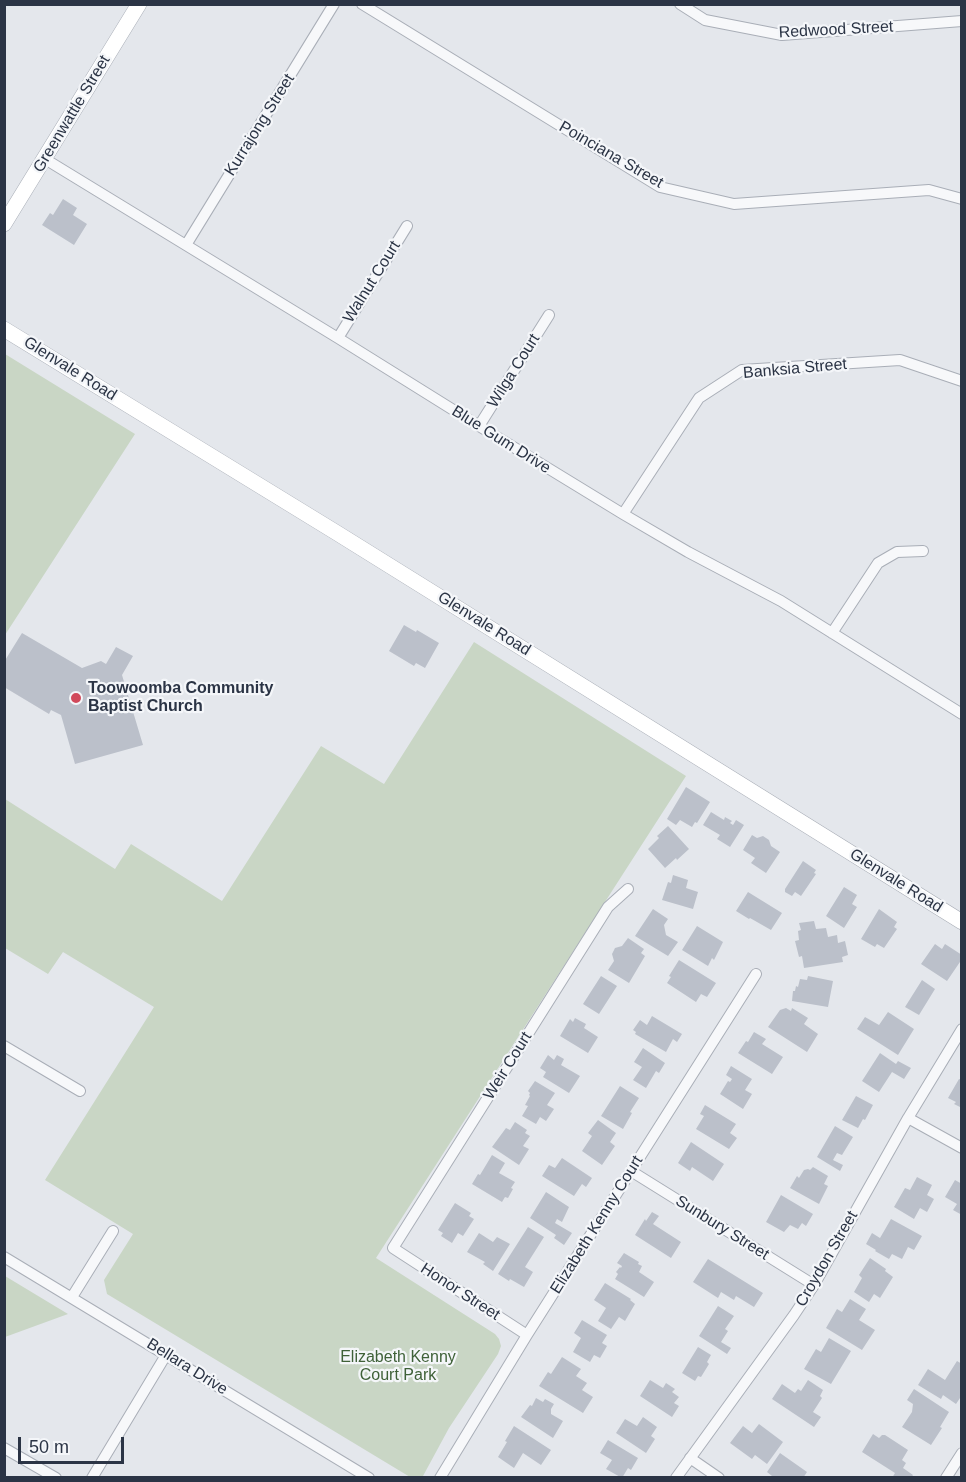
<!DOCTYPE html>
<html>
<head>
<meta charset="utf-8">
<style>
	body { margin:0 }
	#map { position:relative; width:966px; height:1482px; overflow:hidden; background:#e4e7ec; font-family:Helvetica,sans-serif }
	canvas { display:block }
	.frame { position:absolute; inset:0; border:6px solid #2b3445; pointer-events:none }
	.scale { position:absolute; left:18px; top:1437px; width:106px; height:27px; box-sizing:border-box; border:3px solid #2b3445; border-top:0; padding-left:8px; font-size:18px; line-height:21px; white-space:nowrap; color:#2b3445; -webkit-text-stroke:4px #f4f6f9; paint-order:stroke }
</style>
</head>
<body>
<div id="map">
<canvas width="966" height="1482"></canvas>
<div class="frame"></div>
<div class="scale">50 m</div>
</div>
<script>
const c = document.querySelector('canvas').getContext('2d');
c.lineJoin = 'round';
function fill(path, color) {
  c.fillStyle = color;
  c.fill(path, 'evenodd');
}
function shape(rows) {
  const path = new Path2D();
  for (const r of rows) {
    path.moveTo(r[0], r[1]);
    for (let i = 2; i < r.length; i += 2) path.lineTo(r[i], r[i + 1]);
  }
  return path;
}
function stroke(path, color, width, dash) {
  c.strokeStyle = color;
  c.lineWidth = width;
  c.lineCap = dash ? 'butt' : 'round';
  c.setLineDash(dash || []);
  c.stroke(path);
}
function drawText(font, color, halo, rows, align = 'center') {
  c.font = font + ' Helvetica,sans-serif';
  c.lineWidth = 4.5;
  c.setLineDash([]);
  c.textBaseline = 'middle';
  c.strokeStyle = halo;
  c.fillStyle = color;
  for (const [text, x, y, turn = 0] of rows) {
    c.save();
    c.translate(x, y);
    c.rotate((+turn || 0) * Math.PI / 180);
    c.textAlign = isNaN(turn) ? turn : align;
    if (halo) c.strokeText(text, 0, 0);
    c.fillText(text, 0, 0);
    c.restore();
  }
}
const green = shape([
	[5,354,135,434,5,635],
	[474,642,686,776,376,1258,495,1334,499,1339,501,1346,498,1354,449,1428,423,1476,410,1477,107,1294,104,1280,133,1234,45,1180,154,1007,63,952,48,974,5,948,5,799,115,869,131,844,222,901,321,746,384,784],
	[5,1276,68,1314,5,1337]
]);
const building = shape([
	[63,199,77,208,73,215,87,224,74,245,42,225,50,213,53,215],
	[404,625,416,632,417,630,439,643,425,668,416,663,414,666,389,651],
	[22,633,82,668,101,661,106,664,116,647,133,656,122,675,143,745,75,764,61,715,51,710,49,714,4,687,4,662],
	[686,787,710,802,697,823,695,822,692,827,680,820,676,825,667,819],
	[711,812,724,820,725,817,732,821,730,823,733,825,736,820,744,825,730,847,717,839,720,835,703,825],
	[668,826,689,849,677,860,676,858,665,868,648,849,659,838,657,836],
	[752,835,757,838,763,836,769,840,771,846,780,852,766,873,751,863,755,858,743,850],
	[803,861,816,870,814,873,816,874,801,896,795,892,792,896,785,892,785,889],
	[673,875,688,880,686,888,698,892,693,909,662,900,668,882,671,883],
	[844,887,857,895,852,904,857,907,844,928,826,916],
	[748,892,782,913,771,930,750,918,749,919,736,911],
	[653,909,668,919,664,925,666,935,678,942,668,956,635,936],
	[879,909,897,922,894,927,897,929,884,948,877,944,875,947,861,939],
	[814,921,816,929,826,928,828,937,837,935,838,943,845,941,848,955,842,957,843,962,804,968,802,956,799,957,795,941,799,940,798,931,801,930,799,923],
	[697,926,723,942,714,960,712,958,708,966,682,950],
	[628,938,644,949,641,953,645,956,629,983,608,970,614,961,612,954,615,948,622,946],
	[935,944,942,949,945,944,962,955,962,959,947,981,921,964],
	[679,960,716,983,707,997,701,994,696,1002,667,983,671,977,669,976],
	[601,976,617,986,599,1014,583,1004],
	[808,976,833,981,828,1007,792,1001,793,991,795,991,796,986,798,987,800,979,807,980],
	[922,980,935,989,919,1015,905,1007],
	[786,1008,791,1011,792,1008,808,1018,804,1024,818,1034,807,1052,768,1027,780,1010],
	[888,1012,914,1029,898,1055,857,1029,865,1017,879,1025],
	[652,1016,682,1034,677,1042,673,1039,666,1052,635,1034,636,1032,633,1030,640,1020,647,1025],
	[575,1018,586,1024,584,1028,598,1037,588,1053,560,1036,570,1019,573,1022],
	[754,1032,766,1039,762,1044,783,1057,772,1074,738,1053,746,1041,748,1042],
	[643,1048,665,1063,659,1073,656,1071,646,1088,633,1080,642,1067,634,1062],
	[880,1053,896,1064,898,1061,911,1068,904,1079,892,1072,879,1092,862,1081],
	[548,1055,554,1060,557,1055,564,1059,561,1065,580,1076,569,1093,543,1077,546,1072,540,1068],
	[731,1066,752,1079,745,1090,752,1094,743,1109,720,1094,728,1081,730,1082,732,1079,726,1075],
	[959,1079,962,1080,962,1108,954,1104,956,1102,948,1098],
	[535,1081,555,1093,547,1105,554,1109,546,1121,540,1117,536,1124,522,1116,528,1106,525,1105,530,1096,529,1095,530,1093,528,1091],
	[620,1086,639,1098,630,1112,632,1113,623,1129,601,1116],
	[856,1096,873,1105,865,1120,863,1119,858,1128,842,1120],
	[705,1105,736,1124,730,1133,737,1138,729,1149,696,1129,704,1116,700,1114],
	[598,1120,616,1133,610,1142,615,1146,602,1165,582,1151,592,1136,588,1133],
	[515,1122,527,1130,525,1133,530,1136,523,1146,529,1149,519,1165,492,1147,506,1128,510,1130],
	[835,1126,853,1137,842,1155,837,1153,833,1160,843,1165,840,1171,817,1157],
	[691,1142,724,1164,713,1181,692,1167,690,1171,678,1163],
	[492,1155,505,1163,499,1173,515,1182,511,1188,513,1189,508,1198,505,1197,502,1202,472,1184,478,1174,480,1175],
	[562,1158,592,1178,586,1187,582,1184,574,1196,542,1176,549,1165,555,1168],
	[813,1167,828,1176,824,1184,828,1186,819,1204,790,1188,797,1176,799,1178,804,1170,808,1169,810,1170],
	[917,1177,932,1185,927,1195,934,1199,927,1212,920,1208,914,1219,894,1207,905,1188,910,1190],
	[955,1180,962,1184,962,1215,953,1210,957,1204,945,1197],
	[546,1192,569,1207,562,1222,557,1219,555,1223,572,1233,564,1245,554,1238,556,1235,530,1218],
	[781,1195,813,1214,806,1226,802,1223,798,1229,790,1225,784,1232,766,1222],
	[455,1203,471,1213,469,1216,474,1219,463,1236,458,1233,452,1243,441,1236,443,1233,438,1230],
	[652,1212,659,1216,653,1224,681,1242,671,1258,635,1235,645,1219,646,1221],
	[891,1219,922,1236,914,1250,908,1247,902,1259,892,1254,889,1259,875,1251,876,1250,866,1244,872,1233,880,1238],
	[528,1227,544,1237,525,1267,533,1272,524,1287,510,1279,509,1281,498,1274],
	[479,1233,493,1242,497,1237,510,1244,493,1271,483,1264,485,1262,467,1252],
	[624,1253,639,1262,638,1264,642,1266,639,1272,654,1282,644,1297,615,1279,618,1274,616,1272,620,1267,621,1268,622,1266,617,1263],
	[870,1258,886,1269,885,1271,893,1277,880,1298,874,1294,869,1302,854,1292,862,1278,859,1275],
	[708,1259,763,1293,754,1307,736,1296,734,1300,721,1292,718,1298,693,1282],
	[605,1283,631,1299,630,1300,635,1304,625,1321,619,1317,611,1329,598,1321,606,1308,594,1300],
	[850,1299,866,1309,859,1320,875,1330,862,1350,826,1328,837,1309,842,1312],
	[718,1306,734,1316,725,1329,728,1331,721,1342,731,1348,727,1354,699,1336],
	[582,1320,607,1335,602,1343,607,1346,600,1358,594,1355,590,1362,573,1352,581,1338,574,1333],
	[829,1338,851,1351,831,1384,804,1369,816,1349,821,1352],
	[698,1347,711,1355,707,1362,709,1364,701,1377,698,1376,695,1381,682,1373],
	[562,1357,581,1369,576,1376,587,1383,582,1390,593,1397,583,1413,539,1386,548,1372,551,1374],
	[957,1361,962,1364,962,1395,956,1404,943,1395,941,1399,918,1385,928,1369,945,1380],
	[650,1380,663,1388,666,1383,675,1389,672,1392,679,1397,674,1403,679,1406,672,1417,640,1396],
	[808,1380,823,1390,820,1396,822,1398,813,1412,821,1417,814,1427,772,1399,782,1384,795,1393,798,1389,801,1391],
	[914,1389,949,1412,940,1427,942,1428,931,1445,902,1427,912,1412,913,1404,907,1400],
	[536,1398,543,1402,545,1399,554,1404,551,1409,551,1414,563,1421,553,1438,521,1417,530,1405,532,1406],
	[643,1417,657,1427,651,1436,655,1439,646,1453,616,1433,625,1419,637,1426],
	[759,1424,783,1442,767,1464,755,1455,752,1459,730,1443,743,1426,752,1433],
	[514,1426,551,1450,541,1465,523,1453,514,1468,498,1457,507,1442,505,1441],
	[873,1434,879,1438,882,1435,885,1435,908,1450,902,1460,906,1463,903,1468,913,1475,911,1478,892,1478,895,1473,862,1452],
	[608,1440,638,1458,631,1470,628,1468,622,1478,606,1469,612,1460,600,1453],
	[780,1453,807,1472,803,1478,771,1478,772,1476,767,1472]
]);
const street = shape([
	[362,4,660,187,734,204,929,190,962,199],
	[680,4,705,20,782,35,962,21],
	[45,159,338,338,479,426,623,514,688,552,781,601,962,714],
	[186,245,334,4],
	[338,338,407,226],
	[479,426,549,315],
	[623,514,699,398,742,370,900,360,962,381],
	[832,633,878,563,897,552,923,551],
	[4,1046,80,1091],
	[908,1118,962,1148],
	[631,1171,814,1285],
	[4,1257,369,1478],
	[72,1297,113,1231],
	[527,1335,393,1248,608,907,628,889],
	[4,1448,56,1478],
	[690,1458,719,1478],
	[92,1478,166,1355],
	[440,1478,527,1335,756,974],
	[676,1478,794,1315,814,1285,908,1118,962,1029],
	[946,1478,962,1453]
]);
const secondary = shape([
	[4,224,139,4],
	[4,329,337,533,962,922]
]);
const markers = [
	[76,698,6,"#d1495b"]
];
const streetNames = [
	["Redwood Street",836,30,-3],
	["Greenwattle Street",72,114,-59],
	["Kurrajong Street",260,125,-58],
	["Poinciana Street",611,155,30],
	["Walnut Court",372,282,-58],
	["Glenvale Road",70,369,32],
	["Banksia Street",795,369,-5],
	["Wilga Court",514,371,-58],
	["Blue Gum Drive",501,440,32],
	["Glenvale Road",484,624,32],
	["Glenvale Road",896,881,32],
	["Weir Court",508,1066,-58],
	["Elizabeth Kenny Court",597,1225,-58],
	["Sunbury Street",722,1228,32],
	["Croydon Street",827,1259,-60],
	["Honor Street",460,1292,33],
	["Bellara Drive",187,1367,32]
];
const poiNames = [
	["Toowoomba Community",88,689],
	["Baptist Church",88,707]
];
const parkNames = [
	["Elizabeth Kenny",398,1358],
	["Court Park",398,1376]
];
fill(green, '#c9d6c5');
fill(building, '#bbc0ca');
stroke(street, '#a9aeb7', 12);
stroke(secondary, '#a9aeb7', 16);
stroke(street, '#f7f8fa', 10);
stroke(secondary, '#fff', 15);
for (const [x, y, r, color] of markers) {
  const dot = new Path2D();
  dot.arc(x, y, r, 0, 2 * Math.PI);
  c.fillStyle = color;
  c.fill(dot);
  stroke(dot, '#f4f6f9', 2);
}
drawText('16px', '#2b3445', '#f4f6f9', streetNames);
drawText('bold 16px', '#2b3445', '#f4f6f9', poiNames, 'left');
drawText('16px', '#3f6138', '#f4f6f9', parkNames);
</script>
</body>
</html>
